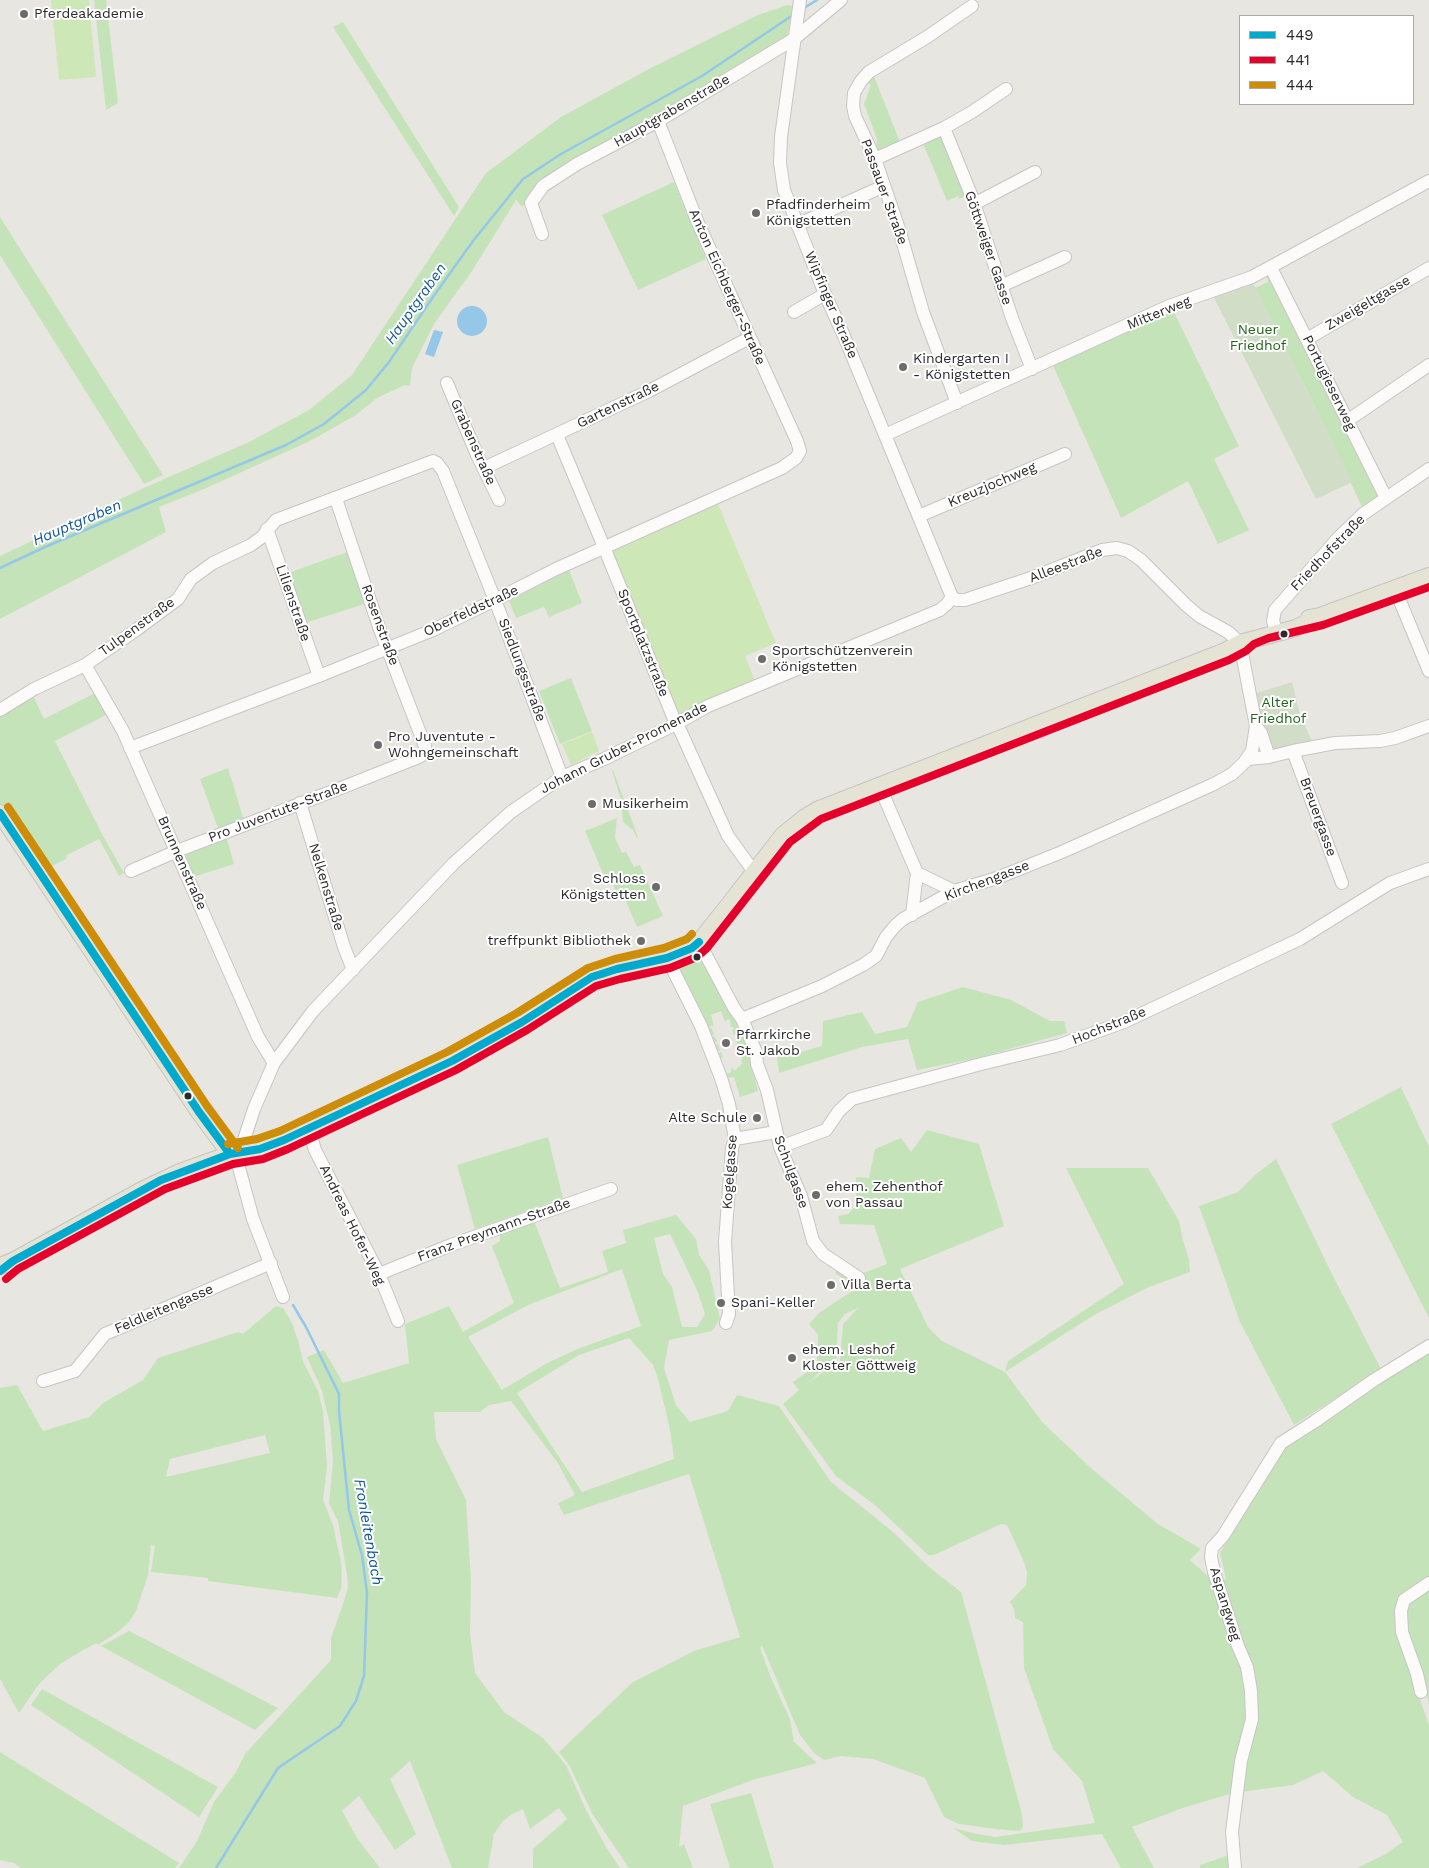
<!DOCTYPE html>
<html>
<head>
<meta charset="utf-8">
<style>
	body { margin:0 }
	#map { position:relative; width:1429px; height:1868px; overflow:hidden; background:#e8e6e0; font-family:"Work Sans",sans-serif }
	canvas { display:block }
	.legend { position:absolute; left:1239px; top:15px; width:175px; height:90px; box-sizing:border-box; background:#fff; border:1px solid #aaa; margin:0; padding:6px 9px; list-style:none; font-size:15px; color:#2a2a2a }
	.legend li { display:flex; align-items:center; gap:10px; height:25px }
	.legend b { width:25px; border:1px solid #aaa }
</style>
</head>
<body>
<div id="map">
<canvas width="1429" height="1868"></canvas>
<ul class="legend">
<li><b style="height:6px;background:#00a9ce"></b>449</li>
<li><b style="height:6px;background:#e4002b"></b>441</li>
<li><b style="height:6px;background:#ce8d08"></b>444</li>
</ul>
</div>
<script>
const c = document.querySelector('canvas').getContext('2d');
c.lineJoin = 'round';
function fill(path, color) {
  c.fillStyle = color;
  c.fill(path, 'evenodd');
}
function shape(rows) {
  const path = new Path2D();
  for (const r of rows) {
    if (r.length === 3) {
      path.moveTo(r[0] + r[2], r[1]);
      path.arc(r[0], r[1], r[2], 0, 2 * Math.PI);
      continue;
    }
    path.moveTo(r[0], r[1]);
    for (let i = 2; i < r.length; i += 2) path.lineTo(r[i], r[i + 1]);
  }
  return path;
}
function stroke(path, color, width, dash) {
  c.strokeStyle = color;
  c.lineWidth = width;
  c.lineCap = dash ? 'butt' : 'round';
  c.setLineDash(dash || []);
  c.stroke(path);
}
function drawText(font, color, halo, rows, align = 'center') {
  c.font = font + ' "Work Sans",sans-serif';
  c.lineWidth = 4;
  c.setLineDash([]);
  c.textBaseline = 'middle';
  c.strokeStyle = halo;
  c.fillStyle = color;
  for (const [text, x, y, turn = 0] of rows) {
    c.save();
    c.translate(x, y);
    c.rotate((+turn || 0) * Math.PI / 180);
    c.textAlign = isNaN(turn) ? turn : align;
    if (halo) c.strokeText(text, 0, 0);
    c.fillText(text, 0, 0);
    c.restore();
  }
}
const green = shape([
	[94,0,106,0,118,103,106,110],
	[787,5,792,6,792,10,787,36,738,69,543,180,528,195,528,200,522,207,516,200,472,271,434,324,412,368,410,386,405,385,377,398,356,415,310,441,204,489,159,507,166,532,0,619,0,556,146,487,249,442,309,410,352,375,486,173,561,117,649,69,758,15],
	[343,22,459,207,454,216,333,27],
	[874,76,901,145,876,151,877,139,864,104,871,85,866,82],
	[942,133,966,196,959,199,958,196,947,201,923,143],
	[674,182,706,259,638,290,602,215],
	[0,217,163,475,144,484,0,255],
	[1271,272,1381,499,1363,509,1312,401,1255,288,1268,282,1266,275],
	[1172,308,1239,446,1214,459,1249,530,1218,544,1188,481,1121,518,1051,361],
	[353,550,371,602,305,623,288,573],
	[569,570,582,603,549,617,544,607,516,618,509,601],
	[571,678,592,731,560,744,539,691],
	[95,693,106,715,55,741,102,834,124,873,119,876,99,839,67,855,66,859,52,866,39,864,0,805,0,715,33,695,44,719],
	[228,768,244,821,219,831,200,779],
	[613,770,638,837,637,838,633,830,623,822,621,799,612,771],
	[617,818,615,838,622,853,626,852,634,867,640,865,663,916,637,927,623,894,617,895,613,884,608,885,585,831],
	[226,836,234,864,193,877,185,852],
	[699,942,756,1052,751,1066,758,1091,740,1097,734,1077,728,1078,667,958],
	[721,1011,725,1022,728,1019,730,1020,731,1027,733,1027,734,1029,732,1030,734,1035,736,1035,737,1037,735,1038,737,1044,739,1043,740,1045,738,1046,740,1051,742,1050,742,1052,739,1054,743,1059,741,1060,741,1062,743,1063,739,1066,741,1068,738,1067,736,1070,734,1070,732,1067,731,1072,727,1074,720,1058,723,1057,721,1052,719,1053,718,1051,720,1050,718,1044,716,1045,715,1043,717,1041,715,1036,713,1037,712,1035,714,1034,712,1029,710,1028,710,1026,714,1026,711,1015],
	[963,987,1011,1000,1050,1021,1064,1021,1067,1033,977,1058,917,1070,908,1039,862,1047,779,1073,776,1050,790,1046,795,1054,822,1046,823,1021,862,1012,875,1034,907,1027,918,1002],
	[1401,1087,1429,1147,1429,1318,1331,1124],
	[927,1130,979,1144,1004,1226,900,1269,928,1327,942,1341,1005,1372,1008,1361,1124,1284,1066,1168,1148,1168,1179,1221,1182,1236,1189,1260,1190,1272,1149,1287,1094,1315,1005,1372,1043,1423,1092,1469,1158,1524,1201,1549,1190,1560,1219,1586,1226,1578,1220,1553,1285,1444,1429,1351,1429,1580,1402,1598,1420,1699,1429,1726,1429,1868,1357,1868,1384,1855,1403,1842,1387,1815,1353,1797,1323,1771,1293,1785,1233,1793,1183,1808,1132,1827,1154,1868,1121,1868,1102,1834,1004,1845,972,1841,953,1828,977,1834,995,1837,1095,1823,1082,1781,1053,1749,1024,1668,1023,1622,1015,1618,1014,1609,1010,1602,1026,1585,1027,1572,1024,1562,1007,1525,1001,1524,934,1555,928,1555,876,1506,836,1476,783,1404,799,1390,793,1382,817,1365,818,1335,809,1324,819,1313,857,1288,835,1273,837,1270,858,1275,887,1264,874,1225,840,1224,838,1216,848,1214,856,1206,856,1177,869,1178,875,1149,901,1138,911,1152],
	[858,1308,843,1324,840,1361,806,1384,836,1359,838,1323,845,1314],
	[548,1137,563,1198,475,1229,457,1165],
	[1276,1159,1333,1276,1381,1369,1294,1425,1240,1322,1199,1206,1238,1192,1255,1175],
	[676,1215,696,1239,699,1255,709,1270,720,1319,712,1331,669,1340,664,1368,676,1405,690,1422,728,1411,737,1395,779,1406,831,1482,892,1531,930,1568,961,1592,1022,1814,1023,1828,1019,1831,996,1829,959,1824,944,1817,925,1778,873,1759,841,1756,824,1760,815,1754,800,1735,762,1645,760,1648,771,1678,790,1719,794,1742,817,1763,753,1780,683,1806,679,1847,684,1844,693,1868,629,1868,593,1815,569,1765,559,1752,633,1682,694,1651,740,1637,689,1474,564,1515,558,1503,575,1495,558,1463,511,1401,489,1405,480,1412,434,1412,436,1439,466,1500,471,1582,470,1634,475,1673,504,1712,543,1738,566,1765,586,1810,606,1847,620,1868,533,1868,533,1849,567,1819,559,1808,530,1829,523,1809,512,1814,502,1822,494,1834,488,1868,452,1868,410,1761,390,1779,416,1834,395,1850,359,1796,342,1811,357,1838,380,1868,179,1868,197,1841,214,1802,236,1772,245,1754,331,1660,331,1638,344,1601,348,1587,347,1575,338,1521,329,1504,333,1461,330,1425,322,1391,307,1357,324,1350,343,1383,409,1363,405,1324,449,1306,463,1332,514,1303,492,1246,500,1241,500,1231,533,1218,560,1288,608,1272,602,1251,626,1243,623,1230],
	[670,1234,697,1290,705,1314,697,1327,682,1327,672,1287,663,1274,654,1238],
	[622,1269,641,1326,580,1348,547,1363,502,1390,468,1337,528,1305],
	[629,1338,653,1365,658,1379,670,1429,674,1459,582,1492,517,1393,579,1355],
	[276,1306,283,1308,291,1321,298,1340,303,1361,318,1391,323,1411,327,1467,323,1500,333,1525,341,1562,342,1586,337,1598,208,1581,208,1578,151,1572,155,1546,151,1545,148,1575,136,1611,129,1622,119,1631,98,1645,97,1643,83,1650,60,1664,39,1684,19,1713,0,1679,0,1388,17,1385,43,1431,89,1417,103,1403,143,1380,158,1358,238,1332,243,1334],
	[265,1435,270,1453,166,1477,170,1459],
	[1429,1588,1429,1705,1425,1687,1407,1638,1407,1606],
	[129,1631,278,1708,255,1730,101,1646],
	[42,1689,218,1787,199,1817,31,1705],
	[0,1752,179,1863,175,1868,21,1868,14,1863,0,1860],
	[751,1793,774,1868,730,1868,710,1804],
	[1229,1855,1231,1868,1200,1868,1200,1865]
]);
const cemetery = shape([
	[1252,281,1352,482,1316,499,1213,296],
	[1292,682,1300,715,1312,741,1270,751,1251,695]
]);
const pitch = shape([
	[51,0,89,0,96,77,59,80],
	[718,504,776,643,745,656,755,681,676,716,611,552],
	[592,732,599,751,571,765,562,744]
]);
const water = shape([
	[472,321,15],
	[434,330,443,332,434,357,425,354]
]);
const stream = shape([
	[804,8,817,0],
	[0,568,45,547,286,445,324,424,366,390,389,362,433,297,473,241,523,179,561,154,702,76,793,15],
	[216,1868,278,1768,340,1726,356,1701,364,1676,367,1593,362,1555,349,1510,339,1411,339,1394,306,1327,293,1305]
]);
const minor = shape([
	[800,0,781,137,780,163,784,190,825,294,844,336,952,597],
	[944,128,972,197,1012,318,1032,369],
	[875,159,944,128,972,112,1006,89],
	[974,204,1035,172],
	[797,225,884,186],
	[542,234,531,203,543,186,577,164,658,121,794,39,841,0],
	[1271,268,1386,498],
	[1001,286,1065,257],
	[794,312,825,294],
	[1307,339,1429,268],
	[447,383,477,455,499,500],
	[957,403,923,312,899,229,875,159,855,116,853,106,854,93,861,81,869,72,927,37,972,6],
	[1347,421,1429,365],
	[557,435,604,547,676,724,680,730,728,836,754,872],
	[885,435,1169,306,1252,277,1429,181],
	[484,468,649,391,749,338],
	[919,516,1065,454],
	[267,529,319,676],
	[1395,589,1429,671],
	[952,597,957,600,965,600,1031,578,1102,550,1117,548,1128,551,1141,560,1186,605,1199,616,1228,632,1240,643,1256,726,1252,751,1245,761],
	[1277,633,1273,621,1275,610,1339,537,1363,514,1429,469],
	[85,665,123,731,258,1037,274,1063],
	[0,710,34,689,85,665,136,630,178,599,191,579,213,563,251,545,262,537,276,520,433,461,437,463,443,471,495,600,562,777],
	[1256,726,1261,733,1269,757],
	[130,748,319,676,433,630,495,600,556,569,782,468,796,458,800,451,797,441,698,223,658,121],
	[1293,751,1342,883],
	[879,785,917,873,954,891],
	[300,803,344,947,353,970],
	[131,871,177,851,346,786,419,757,425,753,425,746,379,627,336,499,334,498],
	[912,915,917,873],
	[699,942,734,1008,742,1019,756,1052,757,1064,767,1090,780,1147,801,1196,813,1241,823,1254,859,1278],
	[667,958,701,1026,721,1078,729,1104,735,1139,732,1148,725,1242,729,1314,726,1323],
	[742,1019,822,986,863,965,876,956,886,937,895,926,903,919,954,891,997,878,1062,852,1214,784,1232,774,1248,759,1269,757,1293,751,1335,743,1380,741,1395,738,1429,726],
	[309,1129,315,1150,379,1274,398,1321],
	[735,1139,776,1132],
	[780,1147,826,1130,839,1111,852,1099,981,1064,1060,1045,1124,1022,1300,939,1390,883,1429,869],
	[240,1152,254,1109,274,1063,313,1011,454,863,511,812,562,777,604,759,676,724,708,706,940,610,947,604,952,597],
	[235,1153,253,1219,283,1297],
	[379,1274,451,1245,611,1189],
	[43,1381,75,1371,105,1334,271,1263],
	[1421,1692,1417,1674,1402,1632,1401,1611,1404,1600,1429,1583],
	[1235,1868,1232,1832,1241,1761,1252,1719,1251,1691,1247,1667,1238,1646,1214,1572,1211,1557,1212,1548,1223,1536,1281,1443,1314,1422,1374,1380,1429,1346]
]);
const major = shape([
	[1309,618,1320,616,1429,576],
	[0,813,199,1112,230,1154],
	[0,1266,13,1261,142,1190,180,1172,230,1154,260,1149,284,1140,405,1084,452,1061,522,1022,592,977,617,969,667,958,692,948,699,942,727,907,783,835,804,818,817,810,1223,652,1240,643,1296,628,1320,616]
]);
const bus1 = shape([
	[0,813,199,1112,230,1154],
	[0,1271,13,1261,161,1180,230,1154,260,1149,284,1140,452,1061,522,1022,592,977,617,969,667,958,692,948,699,942]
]);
const bus2 = shape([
	[6,1279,18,1269,165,1189,233,1164,263,1159,288,1149,456,1070,527,1030,596,986,620,979,670,968,697,957,707,948,790,842,821,819,1229,660,1246,651,1254,644,1269,638,1323,625,1429,587]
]);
const bus3 = shape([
	[8,807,207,1106,238,1148],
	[228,1144,257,1139,280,1131,447,1052,517,1013,588,968,615,959,664,948,687,939,692,934]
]);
const markers = [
	[24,14,5,"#6c6c6a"],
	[756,213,5,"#6c6c6a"],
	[903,367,5,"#6c6c6a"],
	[1284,634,4.5,"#2a2a2a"],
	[762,659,5,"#6c6c6a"],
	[378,745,5,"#6c6c6a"],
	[592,804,5,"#6c6c6a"],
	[656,887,5,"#6c6c6a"],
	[641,941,5,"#6c6c6a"],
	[697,957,4.5,"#2a2a2a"],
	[726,1043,5,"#6c6c6a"],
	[188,1096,4.5,"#2a2a2a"],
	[757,1118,5,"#6c6c6a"],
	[816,1195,5,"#6c6c6a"],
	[831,1285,5,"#6c6c6a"],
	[721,1303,5,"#6c6c6a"],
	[792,1358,5,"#6c6c6a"]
];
const poiNames = [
	["Pferdeakademie",34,14],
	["Pfadfinderheim",766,205],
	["Königstetten",766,221],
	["Kindergarten I",913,359],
	["- Königstetten",913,375],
	["Sportschützenverein",772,651],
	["Königstetten",772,667],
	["Pro Juventute -",388,737],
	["Wohngemeinschaft",388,753],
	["Musikerheim",602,804],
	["Schloss",646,879,"right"],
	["Königstetten",646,895,"right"],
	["treffpunkt Bibliothek",631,941,"right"],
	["Pfarrkirche",736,1035],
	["St. Jakob",736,1051],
	["Alte Schule",747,1118,"right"],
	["ehem. Zehenthof",826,1187],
	["von Passau",826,1203],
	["Villa Berta",841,1285],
	["Spani-Keller",731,1303],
	["ehem. Leshof",802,1350],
	["Kloster Göttweig",802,1366]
];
const streetNames = [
	["Hauptgrabenstraße",672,111,-30],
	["Passauer Straße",884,192,70],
	["Göttweiger Gasse",988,248,71],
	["Anton Eichberger-Straße",727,287,66],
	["Zweigeltgasse",1368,303,-30],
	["Wipfinger Straße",831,305,67],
	["Mitterweg",1159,313,-22],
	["Portugieserweg",1329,383,64],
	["Gartenstraße",618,405,-26],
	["Grabenstraße",473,442,66],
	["Kreuzjochweg",992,485,-23],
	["Friedhofstraße",1328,553,-46],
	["Alleestraße",1066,565,-21],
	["Lilienstraße",293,603,71],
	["Oberfeldstraße",471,611,-25],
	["Rosenstraße",380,625,70],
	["Tulpenstraße",137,627,-36],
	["Sportplatzstraße",643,643,68],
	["Siedlungsstraße",522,670,69],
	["Johann Gruber-Promenade",624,748,-27],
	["Pro Juventute-Straße",278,812,-21],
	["Breuergasse",1318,817,70],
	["Brunnenstraße",182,863,66],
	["Kirchengasse",987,881,-21],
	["Nelkenstraße",326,887,73],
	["Hochstraße",1109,1026,-22],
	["Kogelgasse",730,1172,-86],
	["Schulgasse",791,1172,70],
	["Andreas Hofer-Weg",352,1225,64],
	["Franz Preymann-Straße",494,1230,-20],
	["Feldleitengasse",164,1309,-23],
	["Aspangweg",1225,1604,73]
];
const parkNames = [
	["Neuer",1258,330],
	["Friedhof",1258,346],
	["Alter",1278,703],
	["Friedhof",1278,719]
];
const waterNames = [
	["Hauptgraben",416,304,-55],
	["Hauptgraben",77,523,-23],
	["Fronleitenbach",368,1532,80]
];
fill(green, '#c5e3b9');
fill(cemetery, '#d1ddc7');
fill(pitch, '#cee7b7');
fill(water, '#95c7e8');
stroke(stream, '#95c7e8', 2.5);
stroke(minor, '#c6c5c5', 14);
stroke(major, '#c4c4c1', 18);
stroke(minor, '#fcfbfa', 12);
stroke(major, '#e5e4d4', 16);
stroke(bus1, '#00a9ce', 8);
stroke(bus2, '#e4002b', 8);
stroke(bus3, '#ce8d08', 8);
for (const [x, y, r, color] of markers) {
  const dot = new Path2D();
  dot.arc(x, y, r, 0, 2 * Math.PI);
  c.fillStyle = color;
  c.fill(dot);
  stroke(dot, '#fff', 2);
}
drawText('14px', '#2a2a2a', '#fff', poiNames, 'left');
drawText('14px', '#2a2a2a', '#fff', streetNames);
drawText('14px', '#20651b', '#fff', parkNames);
drawText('italic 15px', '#105697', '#fff', waterNames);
</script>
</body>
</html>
